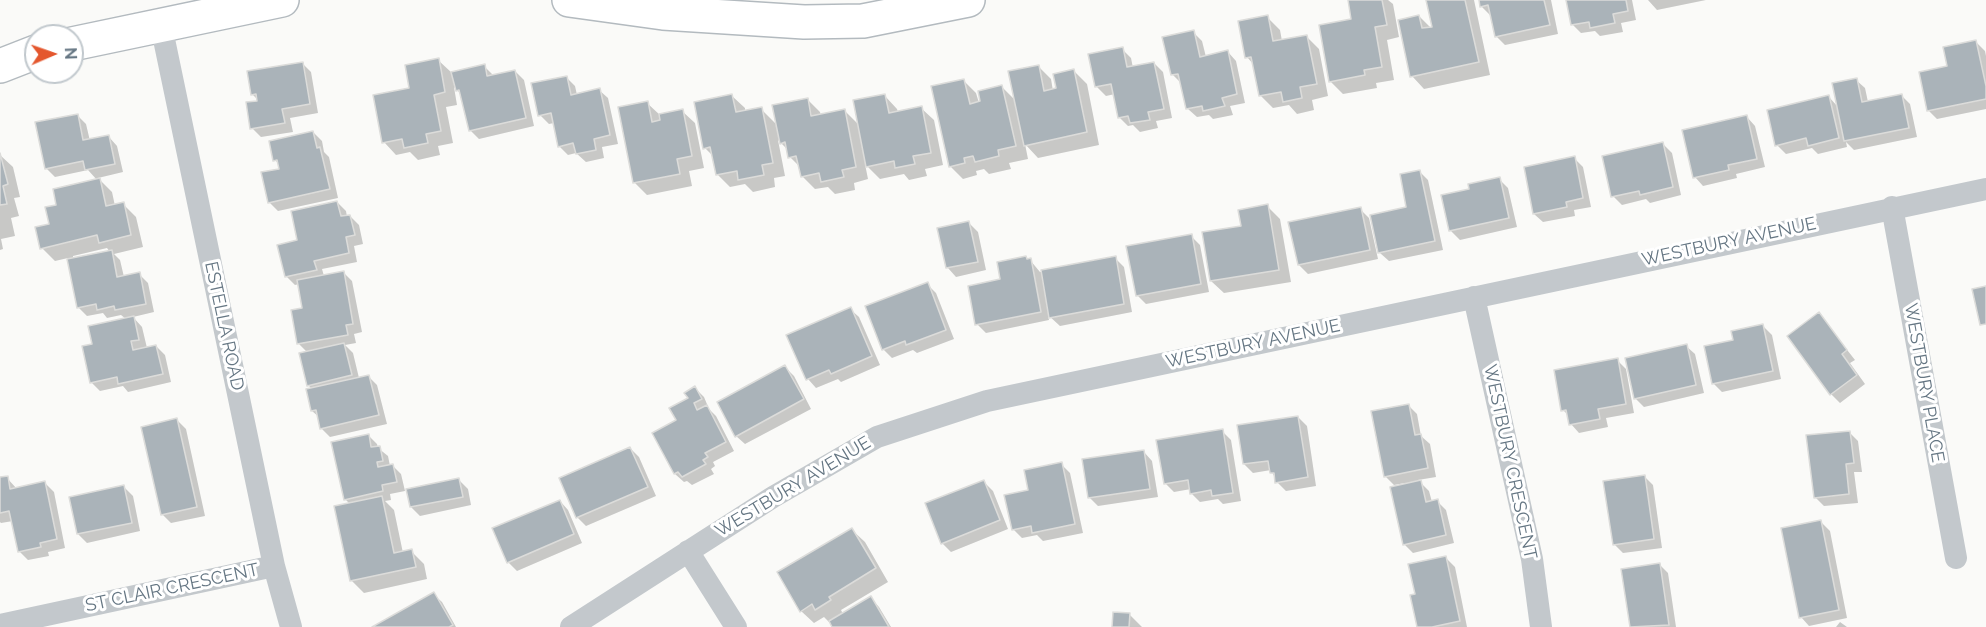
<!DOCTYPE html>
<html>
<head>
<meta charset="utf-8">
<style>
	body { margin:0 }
	#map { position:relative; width:1986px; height:627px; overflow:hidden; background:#fafaf8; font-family:Raleway,sans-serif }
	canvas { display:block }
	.north { position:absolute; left:24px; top:24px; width:60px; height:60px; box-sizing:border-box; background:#fff; border:2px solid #c1c8cd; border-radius:50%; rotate:88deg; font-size:16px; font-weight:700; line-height:24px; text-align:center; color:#657683 }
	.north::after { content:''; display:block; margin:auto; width:21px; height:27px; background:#e4572e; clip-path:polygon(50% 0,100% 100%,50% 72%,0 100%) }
</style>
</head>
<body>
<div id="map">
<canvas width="1986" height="627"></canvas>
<div class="north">N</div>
</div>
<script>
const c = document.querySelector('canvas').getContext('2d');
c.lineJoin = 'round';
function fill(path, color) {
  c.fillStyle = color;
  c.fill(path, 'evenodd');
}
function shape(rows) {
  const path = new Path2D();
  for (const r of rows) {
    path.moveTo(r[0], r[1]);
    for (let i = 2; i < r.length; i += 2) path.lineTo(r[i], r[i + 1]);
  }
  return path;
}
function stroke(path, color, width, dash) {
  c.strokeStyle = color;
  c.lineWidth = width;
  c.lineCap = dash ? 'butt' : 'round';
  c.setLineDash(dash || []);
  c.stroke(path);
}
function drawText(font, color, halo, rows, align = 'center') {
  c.font = font + ' Raleway,sans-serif';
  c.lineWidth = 6;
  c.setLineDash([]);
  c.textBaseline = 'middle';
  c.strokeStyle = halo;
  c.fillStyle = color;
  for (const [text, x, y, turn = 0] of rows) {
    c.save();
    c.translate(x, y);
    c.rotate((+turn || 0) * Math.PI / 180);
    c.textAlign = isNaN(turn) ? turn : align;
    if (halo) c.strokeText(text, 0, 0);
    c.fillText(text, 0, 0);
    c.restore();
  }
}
const shadow = shape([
	[1349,0,1388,0,1393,4,1399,37,1387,40,1394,80,1376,83,1377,88,1343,94,1330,81,1353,21],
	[1428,0,1474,0,1490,75,1424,89,1412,76,1419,16,1431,28,1434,28],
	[1480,0,1551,0,1558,34,1505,45,1496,36,1490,15,1481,6],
	[1568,0,1632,0,1636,20,1621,23,1623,32,1600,36,1595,31,1581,33,1572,24],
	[1648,0,1706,0,1657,10],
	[1267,17,1280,30,1282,41,1306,36,1319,49,1328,96,1312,100,1314,110,1297,114,1289,105,1273,108,1260,95,1254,65,1247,57],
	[1193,32,1202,41,1206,57,1228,52,1236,61,1245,103,1230,106,1233,115,1213,119,1209,115,1197,117,1188,109,1182,84,1172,74],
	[1976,42,1985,51,1986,56,1986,109,1937,119,1928,110,1948,67],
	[1122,49,1131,58,1133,68,1154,63,1163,72,1172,118,1156,121,1158,128,1140,132,1133,125,1128,126,1119,117,1115,94,1106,96,1097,87],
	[438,60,452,73,484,66,493,75,515,71,524,80,534,126,479,139,470,130,462,95,454,87,457,105,446,107,453,143,438,146,440,155,418,160,410,152,396,155,384,142,411,89],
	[302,63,311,72,318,113,290,118,293,132,261,137,252,128,260,102,252,94],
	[1038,66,1051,79,1053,91,1074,71,1087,84,1099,145,1038,158,1025,144,1028,159,1009,163,1011,169,989,174,984,169,976,171,977,175,963,179,950,166,963,80,976,93,979,103,1002,87,1016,101],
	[566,77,575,86,577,95,599,90,608,98,618,144,602,147,604,158,586,162,576,153,568,155,559,146,554,123,549,124,540,115],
	[1856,80,1865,88,1868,102,1901,95,1910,104,1917,137,1854,150,1846,142,1847,147,1818,154,1812,148,1786,154,1777,145,1829,97,1838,107],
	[732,96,745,108,745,112,761,109,777,125,807,99,820,112,821,116,845,111,860,126,885,96,897,109,898,112,921,108,934,120,943,165,925,169,927,176,909,180,904,174,880,179,865,164,868,179,854,183,855,190,835,194,828,187,815,189,802,176,800,167,790,157,788,150,778,140,785,176,774,178,775,187,753,192,745,184,730,187,717,174,714,157,705,148],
	[647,103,660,115,682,111,695,123,704,168,689,171,692,186,647,195,634,182],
	[77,115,86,124,90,141,109,137,117,146,123,172,98,178,112,192,115,206,123,204,136,217,143,247,114,254,120,260,124,277,139,274,148,283,154,312,133,317,142,327,147,348,156,346,165,355,171,382,128,392,123,386,100,391,91,382,126,319,121,315,107,318,103,313,87,316,78,307,68,258,55,261,42,248,58,206,97,180,88,170,55,177,46,168],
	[107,248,110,252,73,259,73,256],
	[1747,117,1755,126,1765,167,1736,174,1737,178,1703,186,1695,177],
	[313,132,322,141,324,152,329,157,338,198,278,211,269,202,281,170,280,165,275,160],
	[1663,144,1672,153,1681,195,1650,203,1646,199,1622,205,1613,196],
	[0,155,13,167,20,197,14,198,19,216,11,218,15,236,1,239,3,249,0,250],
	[1574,158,1583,167,1591,207,1574,210,1575,216,1543,222,1534,214],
	[1419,171,1428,180,1443,250,1389,261,1380,253,1408,208],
	[1499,179,1508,188,1517,227,1460,240,1451,231,1443,196,1471,190],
	[337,202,346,211,347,217,350,216,359,225,363,244,354,246,357,262,322,269,324,276,343,272,352,281,362,332,354,334,356,343,345,345,353,353,359,378,368,376,377,385,387,424,330,437,321,428,319,417,312,411,312,389,308,385,308,353,299,344,304,309,299,284,295,285,286,276,299,241],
	[1267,206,1280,219,1291,282,1224,293,1211,281,1242,227],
	[1360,209,1369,218,1378,259,1308,274,1299,265],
	[969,223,978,232,986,270,956,277,948,268],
	[1191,236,1200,245,1209,292,1146,304,1137,295],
	[1115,258,1124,267,1132,312,1060,326,1048,315,1049,320,986,333,977,324,1001,281,1028,260,1030,260,1040,272],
	[927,284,936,293,954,339,917,353,913,350,892,358,883,349],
	[850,309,859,317,880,365,841,382,838,379,816,388,808,379,788,336],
	[1819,314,1855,360,1850,363,1865,384,1840,403,1831,394],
	[1763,326,1772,335,1781,379,1722,392,1713,383,1735,341],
	[1686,346,1695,354,1704,393,1644,407,1635,398],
	[1617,360,1626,369,1634,413,1606,418,1608,427,1579,433,1571,424,1569,416,1563,410],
	[785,367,794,376,811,409,745,444,736,436],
	[695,388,704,397,709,409,716,416,734,451,713,462,715,466,711,469,714,474,692,485,687,481,684,482,675,474,654,433,678,420],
	[1408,405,1417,414,1421,436,1430,444,1436,477,1418,480,1429,491,1432,502,1437,501,1446,510,1454,543,1413,553,1404,544,1405,483,1394,485,1385,476],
	[1298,417,1307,426,1316,486,1286,491,1277,482,1271,470,1253,473,1244,464],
	[177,420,186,429,205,516,171,523,162,514],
	[1222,431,1231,440,1241,501,1223,504,1218,499,1200,502,1191,493,1191,489,1174,492,1165,483],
	[1849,432,1858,441,1862,472,1854,472,1858,503,1824,506,1815,497],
	[368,435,377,444,378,448,388,456,390,466,392,465,401,474,405,491,390,494,391,500,385,501,394,510,403,553,411,551,424,564,427,579,364,593,351,580,350,504,345,499],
	[630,448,639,457,656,496,586,526,577,517],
	[1144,452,1152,461,1158,497,1098,506,1089,497],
	[1061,464,1070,473,1083,533,1043,541,1037,535,1022,538,1013,529,1030,491],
	[1644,476,1653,485,1662,548,1623,553,1614,544],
	[7,478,17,489,45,483,54,492,65,548,48,552,49,556,28,560,19,551,13,521,1,523,0,522,0,479],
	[459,480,468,489,471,505,420,516,411,507],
	[984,482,993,491,1008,529,951,552,942,543],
	[124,487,133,496,140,531,87,543,78,534],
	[560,501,568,510,582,543,517,571,508,562],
	[1821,522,1830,531,1847,618,1809,626,1801,617],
	[852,530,865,542,888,582,841,610,843,614,871,598,879,607,891,627,834,627,830,621,829,622,824,617,814,623,801,611],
	[1446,558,1455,567,1467,627,1419,627,1417,595],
	[1659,564,1668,573,1676,627,1632,627,1623,570],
	[433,594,442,602,456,627,375,627],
	[1129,614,1142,627,1113,627],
	[1840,622,1847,627,1836,627]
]);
const building = shape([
	[1348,0,1382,0,1387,25,1375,27,1382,67,1364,70,1365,75,1329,82,1319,25,1351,19,1348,0],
	[1426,0,1465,0,1479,62,1410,77,1398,20,1419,15,1422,28,1432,27,1426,0],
	[1479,0,1544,0,1550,25,1495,37,1488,5,1480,7,1479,0],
	[1566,0,1626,0,1628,11,1613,14,1615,23,1590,28,1589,22,1571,25,1566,0],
	[1268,15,1273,41,1307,35,1317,84,1300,87,1302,98,1283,102,1281,92,1259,96,1251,57,1245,58,1238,21,1268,15],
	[1194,30,1200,57,1228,50,1237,94,1222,98,1225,106,1203,111,1202,106,1186,109,1178,74,1171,75,1162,37,1194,30],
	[1976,40,1986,86,1986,99,1927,111,1919,72,1947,66,1943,47,1976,40],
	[1123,47,1127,67,1154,62,1164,109,1148,112,1150,120,1130,123,1128,116,1118,118,1111,84,1095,87,1088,54,1123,47],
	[439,58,445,92,434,95,441,131,426,134,428,143,404,148,402,139,382,143,373,95,409,88,405,65,439,58],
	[303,62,310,104,282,109,285,123,250,129,246,102,257,101,256,94,251,95,247,71,303,62],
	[485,64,487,76,515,70,526,118,469,131,459,90,456,91,451,72,485,64],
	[1039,65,1044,91,1056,88,1053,74,1074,69,1087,132,1024,146,1008,71,1039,65],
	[567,76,571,95,600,88,610,135,594,139,596,150,576,154,573,143,558,147,551,113,538,116,531,83,567,76],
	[1857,78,1862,102,1902,94,1909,128,1844,141,1832,83,1857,78],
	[964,79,970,104,980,101,978,91,1002,85,1016,146,998,150,999,156,975,162,973,156,964,158,965,163,949,167,931,86,964,79],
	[732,94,736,112,762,107,773,163,762,165,764,175,738,180,737,171,716,175,710,147,703,149,694,102,732,94],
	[885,94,889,113,922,106,931,153,913,156,915,164,895,168,894,161,866,167,853,100,885,94],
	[1829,95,1839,138,1808,146,1806,138,1775,146,1767,110,1829,95],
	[808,98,811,116,845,109,856,167,842,170,844,177,821,182,819,173,801,177,796,156,788,158,785,142,780,144,772,105,808,98],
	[648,101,652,122,660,120,659,114,683,109,692,156,677,159,680,174,633,183,618,107,648,101],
	[78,114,83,140,109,135,115,164,85,170,83,161,45,169,35,122,78,114],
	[1747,115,1757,159,1728,165,1729,170,1693,178,1682,130,1747,115],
	[313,131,317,148,320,147,330,189,268,203,261,172,279,169,277,160,273,161,269,141,313,131],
	[1663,142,1673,187,1640,195,1639,191,1611,197,1602,156,1663,142],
	[0,153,8,184,3,186,7,204,0,205,0,153],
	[1575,156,1583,198,1566,202,1567,207,1533,214,1524,167,1575,156],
	[1420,170,1435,241,1378,253,1370,215,1406,207,1400,174,1420,170],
	[1500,177,1509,218,1449,231,1441,195,1469,189,1468,184,1500,177],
	[100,178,106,206,124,202,131,235,99,243,97,235,40,249,35,227,49,224,45,207,56,205,53,189,100,178],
	[337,201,341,216,350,215,355,235,346,237,349,253,314,261,317,270,285,277,277,245,297,240,291,211,337,201],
	[1268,204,1279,270,1210,281,1202,232,1241,226,1238,210,1268,204],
	[1361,207,1370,250,1298,265,1288,222,1361,207],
	[969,221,978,262,946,268,937,228,969,221],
	[1192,234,1201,284,1136,296,1126,246,1192,234],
	[112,250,117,277,140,272,146,304,115,310,114,306,97,310,96,304,77,308,67,259,112,250],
	[1026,256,1027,259,1031,258,1041,312,975,325,968,286,1000,279,997,262,1026,256],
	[1116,256,1124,304,1049,318,1041,270,1116,256],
	[344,271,353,324,346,325,348,335,297,344,291,310,302,308,297,280,344,271],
	[928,282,946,330,906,345,905,341,882,350,865,306,928,282],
	[1986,286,1986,324,1980,325,1972,289,1986,286],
	[851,307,872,356,831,374,829,370,806,380,786,335,851,307],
	[1819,312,1847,350,1842,354,1857,375,1830,395,1787,336,1819,312],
	[134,316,139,340,131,341,133,350,156,345,163,374,118,384,117,377,90,383,82,346,92,344,88,326,134,316],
	[1763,324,1773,371,1712,384,1704,346,1733,340,1731,331,1763,324],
	[344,343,352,375,307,386,299,353,344,343],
	[1687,344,1696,385,1634,399,1625,358,1687,344],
	[1618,358,1626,404,1598,409,1600,419,1569,425,1566,410,1561,411,1554,370,1618,358],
	[785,365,804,399,735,437,717,402,785,365],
	[369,375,379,415,320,429,316,410,311,411,306,389,369,375],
	[695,386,702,399,694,403,697,410,707,405,726,442,705,453,708,457,703,460,706,464,682,477,678,472,674,474,652,433,676,420,669,408,688,398,684,393,695,386],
	[1409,404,1415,435,1421,434,1428,468,1384,477,1371,411,1409,404],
	[1298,416,1308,477,1275,483,1274,473,1270,473,1268,461,1243,464,1237,425,1298,416],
	[177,418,197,507,161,515,141,427,177,418],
	[1223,429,1233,493,1212,496,1211,490,1190,494,1188,480,1164,484,1156,440,1223,429],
	[1850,431,1854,463,1846,464,1849,494,1814,498,1806,435,1850,431],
	[369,434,371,447,380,446,383,461,377,462,378,467,393,464,397,482,382,485,383,491,344,500,331,442,369,434],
	[630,447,648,487,576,518,559,478,630,447],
	[1144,450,1150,489,1088,498,1082,459,1144,450],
	[1062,462,1075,524,1032,533,1031,526,1012,530,1004,495,1028,490,1024,470,1062,462],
	[1645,475,1654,539,1613,545,1603,481,1645,475],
	[8,476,10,489,45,481,57,539,40,543,41,547,18,552,9,511,0,513,0,477,8,476],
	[459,478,463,497,410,507,406,489,459,478],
	[984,480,1000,520,941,544,925,503,984,480],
	[1421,480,1426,502,1438,499,1446,535,1403,545,1390,487,1421,480],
	[124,485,132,523,77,534,69,497,124,485],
	[382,496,394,553,412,549,416,567,350,581,334,506,382,496],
	[560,500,574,534,507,563,492,528,560,500],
	[1821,520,1839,610,1799,618,1781,528,1821,520],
	[852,528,876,568,829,597,831,600,815,610,812,604,800,612,777,572,852,528],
	[1446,556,1460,621,1432,627,1417,627,1410,595,1415,594,1408,564,1446,556],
	[1660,563,1669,625,1630,627,1621,569,1660,563],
	[434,592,453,625,449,627,372,627,434,592],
	[871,596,889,627,832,627,829,621,871,596],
	[1113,612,1130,613,1129,627,1112,627,1113,612]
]);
const street = shape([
	[161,25,274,566,291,627],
	[1892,207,1956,558],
	[1474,297,1532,559,1541,627],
	[688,551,736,627],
	[0,625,274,566],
	[571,627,773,497,877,437,987,401,1986,189]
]);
const secondary = shape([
	[569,0,663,13,804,22,863,21,968,0],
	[72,44,282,0],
	[0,66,36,52]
]);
const streetNames = [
	["WESTBURY AVENUE",1729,242,-12],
	["ESTELLA ROAD",224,326,78],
	["WESTBURY AVENUE",1253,344,-12],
	["WESTBURY PLACE",1924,383,80],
	["WESTBURY CRESCENT",1510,462,78],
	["WESTBURY AVENUE",793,487,-31],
	["ST CLAIR CRESCENT",172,588,-12]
];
fill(shadow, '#0003');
fill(building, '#aab3b9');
stroke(building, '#dcdcda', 1.5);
stroke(secondary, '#b3babf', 36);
stroke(street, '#c3c8cc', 22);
stroke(secondary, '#fff', 33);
drawText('18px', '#657683', '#fff', streetNames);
</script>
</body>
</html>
